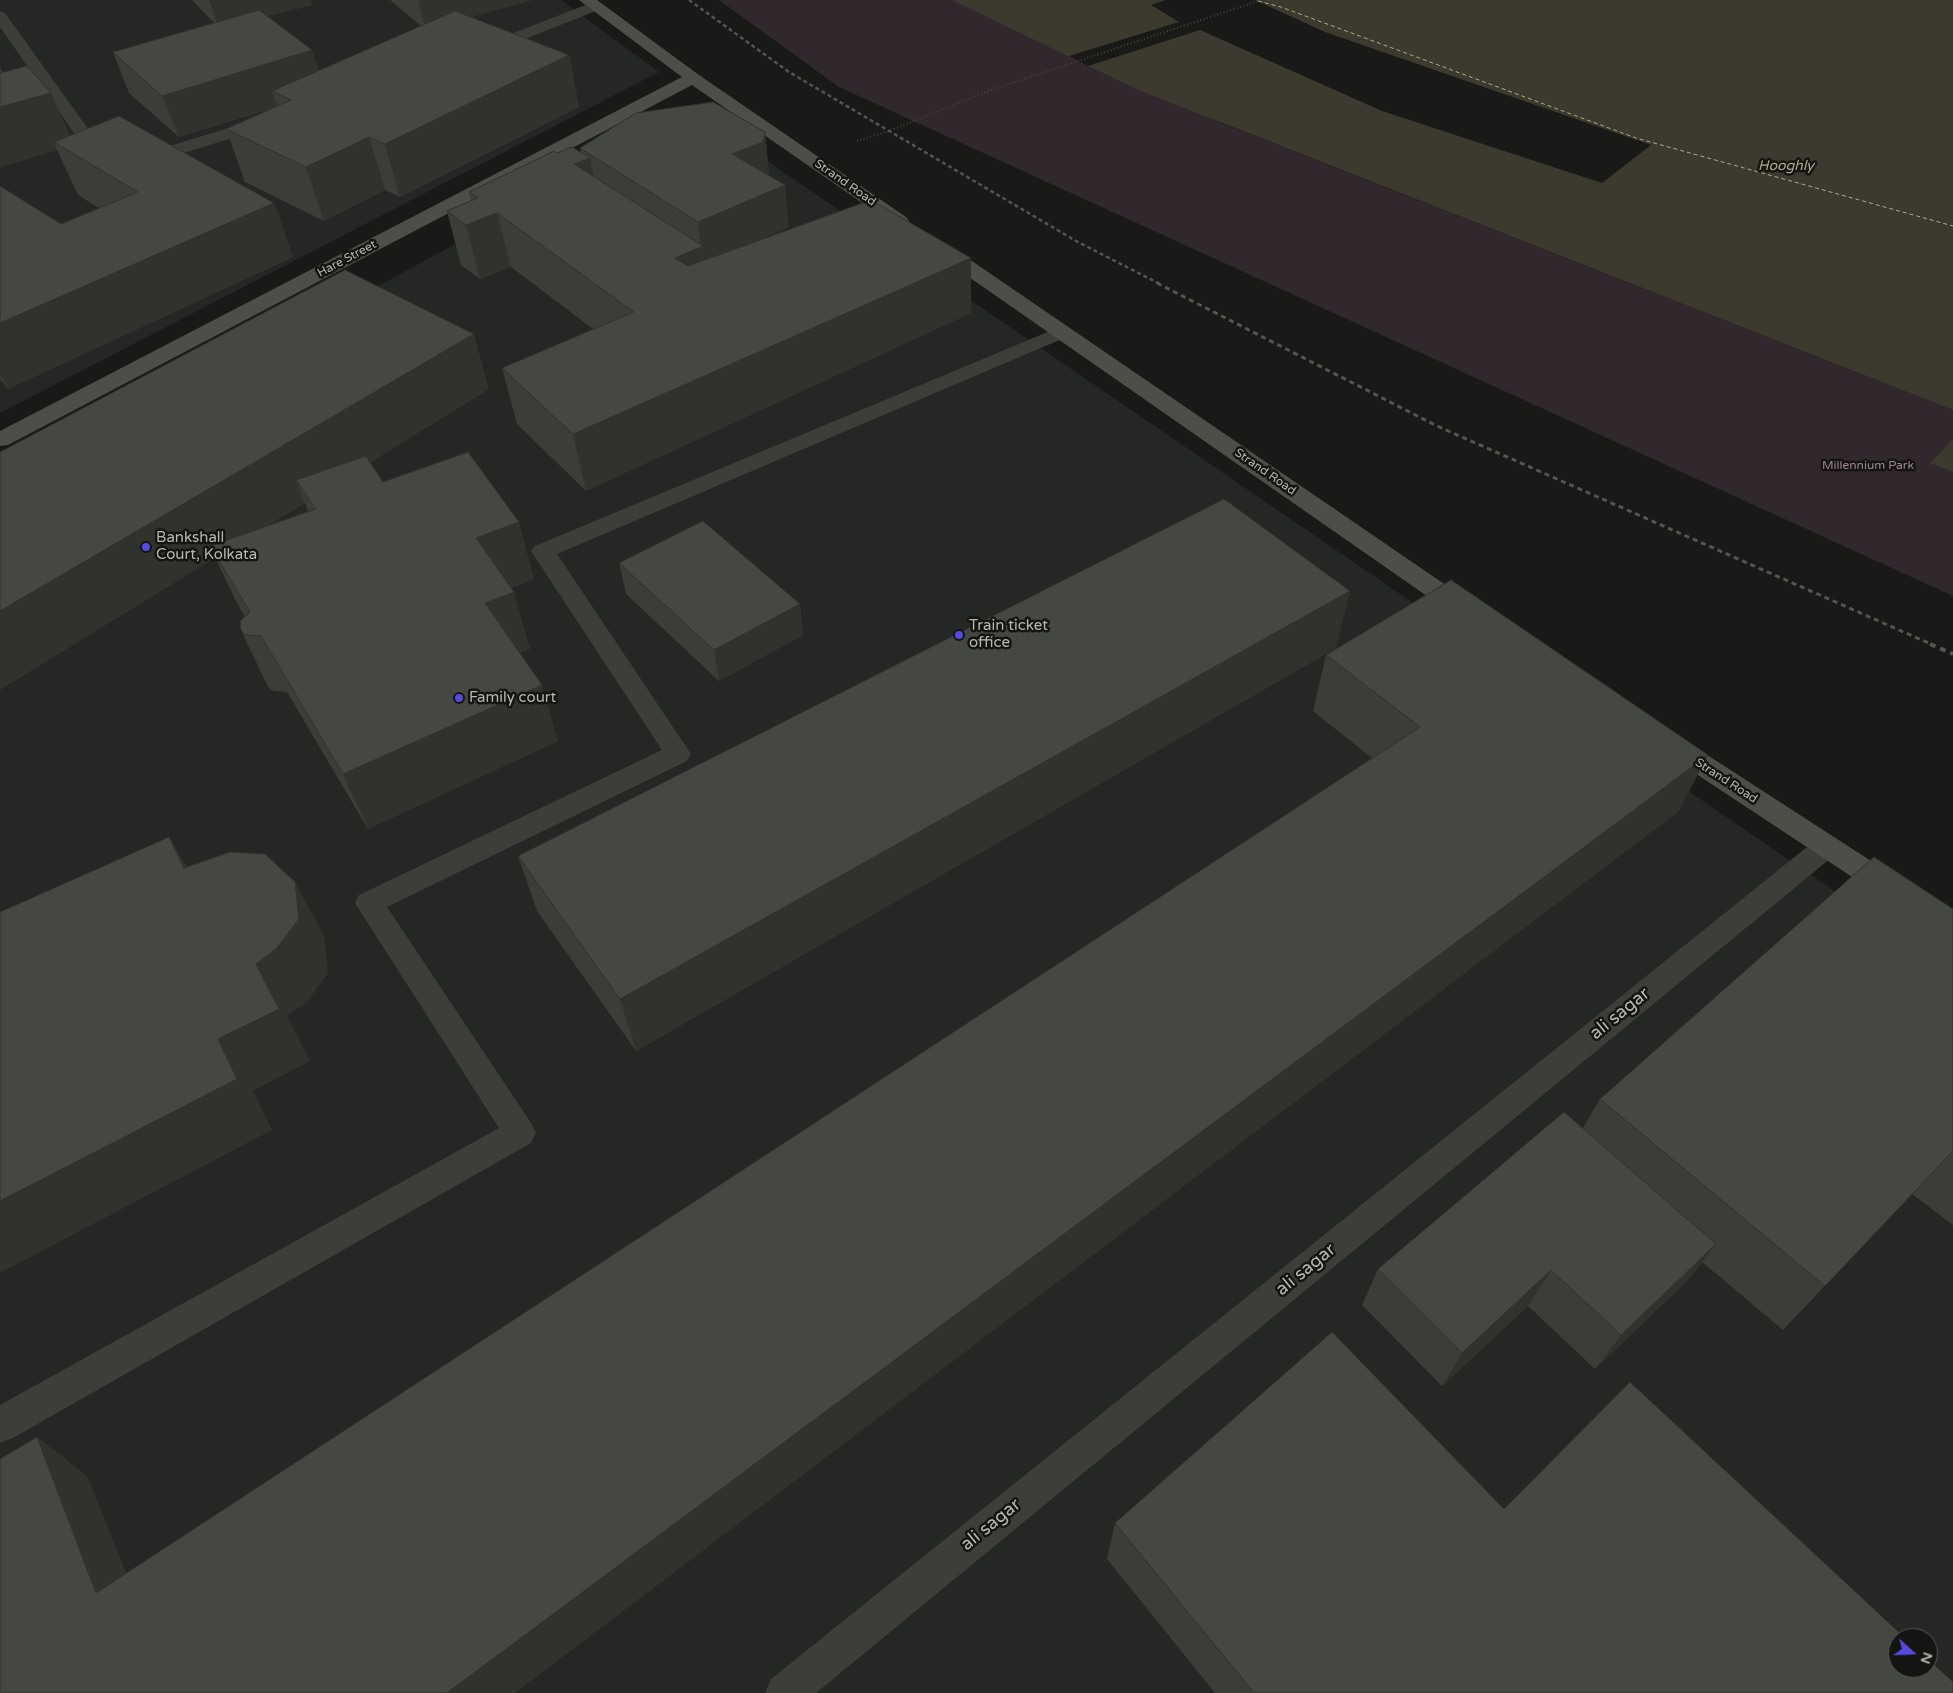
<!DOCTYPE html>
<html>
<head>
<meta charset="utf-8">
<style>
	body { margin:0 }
	#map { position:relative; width:1953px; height:1693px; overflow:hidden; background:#191a18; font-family:"Varela Round",sans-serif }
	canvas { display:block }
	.north { position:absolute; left:1888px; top:1628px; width:50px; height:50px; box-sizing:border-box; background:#141513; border:1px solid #555650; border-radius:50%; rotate:110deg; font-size:14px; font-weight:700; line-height:20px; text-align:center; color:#b7b8ac }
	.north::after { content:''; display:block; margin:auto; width:18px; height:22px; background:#554adf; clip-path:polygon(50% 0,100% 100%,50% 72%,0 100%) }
</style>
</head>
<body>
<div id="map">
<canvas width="1953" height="1693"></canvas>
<div class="north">N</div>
</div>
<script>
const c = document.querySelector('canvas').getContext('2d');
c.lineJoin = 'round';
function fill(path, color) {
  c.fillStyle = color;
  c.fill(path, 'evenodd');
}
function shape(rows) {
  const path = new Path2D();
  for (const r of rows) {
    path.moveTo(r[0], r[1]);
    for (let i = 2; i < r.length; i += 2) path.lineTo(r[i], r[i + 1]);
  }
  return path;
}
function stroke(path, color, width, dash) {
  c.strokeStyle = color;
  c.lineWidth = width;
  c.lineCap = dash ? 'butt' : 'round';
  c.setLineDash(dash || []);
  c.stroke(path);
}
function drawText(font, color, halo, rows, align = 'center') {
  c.font = font + ' "Varela Round",sans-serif';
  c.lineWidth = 5;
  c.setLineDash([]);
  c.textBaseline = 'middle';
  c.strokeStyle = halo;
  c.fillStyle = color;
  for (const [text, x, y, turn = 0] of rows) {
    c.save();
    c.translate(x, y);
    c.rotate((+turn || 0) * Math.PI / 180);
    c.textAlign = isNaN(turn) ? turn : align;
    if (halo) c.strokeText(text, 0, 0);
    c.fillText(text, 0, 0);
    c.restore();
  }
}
const built = shape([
	[0,0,561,0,659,72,0,413],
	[697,113,1953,972,1953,1693,0,1693,0,491],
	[1898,1638,1928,1638,1928,1668,1898,1668]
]);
const green = shape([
	[719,0,965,0,1214,120,1953,410,1953,596,839,87]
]);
const water = shape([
	[952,0,1953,0,1953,410,1136,89],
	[1953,439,1953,472,1930,463]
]);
const pier = shape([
	[1165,0,1255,0,1325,32,1651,145,1602,183,1382,111,1200,30,1088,66,1069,56,1179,22,1151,5]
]);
const ferry = shape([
	[1258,1,1281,7,1636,138,1953,226]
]);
const path = shape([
	[857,141,889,131,991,90,1258,1]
]);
const lane = shape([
	[596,1,601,3,604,6,601,9,489,53,483,55,477,53,475,50,477,47,596,1],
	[0,11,5,13,109,158,112,162,109,166,103,167,97,166,0,27,0,11],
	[264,117,270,118,272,122,270,126,149,164,143,165,137,164,134,160,137,156,264,117],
	[1062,326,1069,328,1072,332,1069,336,557,554,691,754,687,761,387,907,531,1123,536,1133,531,1143,13,1438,0,1443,0,1405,499,1128,355,903,359,895,662,750,531,551,535,546,1062,326]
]);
const street = shape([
	[1827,835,1837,839,1841,846,1837,853,816,1693,765,1693,771,1679,1817,839,1827,835]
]);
const secondary = shape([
	[579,0,597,0,699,75,906,217,909,221,906,225,900,226,894,225,692,85,8,445,0,446,0,431,682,77,579,0],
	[940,242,947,244,1475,605,1478,611,1475,617,1466,619,1457,617,933,252,931,248,933,244,940,242],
	[1672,736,1681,738,1953,914,1953,940,1943,937,1663,752,1659,745,1663,738,1672,736]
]);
const railFar2 = shape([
	[689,0,789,72,1076,241,1160,284]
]);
const railFar1 = shape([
	[1157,283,1437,426,1933,645]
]);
const rail = shape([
	[1930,644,1953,654]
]);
const wall = shape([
	[192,0,310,0,312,5,268,16,312,50,319,71,421,26,390,0,532,0,470,17,569,55,579,107,400,197,385,190,324,221,245,182,226,129,276,107,179,137,129,93,113,52,214,23],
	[0,67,3,73,70,135,274,203,293,257,8,389,0,379,0,186,61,224,99,208,78,195,57,150,0,167],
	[765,132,769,175,789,227,759,240,971,258,971,313,586,491,517,424,502,368,593,329,511,267,480,279,461,265,447,211,471,201,469,192,557,153,581,153,580,148],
	[489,389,370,462,383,482,534,579,511,588,530,649,519,653,558,741,368,829,287,692,273,691,268,687,241,630,245,617,237,603,215,558,0,452],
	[305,503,308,511,266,526],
	[619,563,800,604,803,635,719,681,626,594],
	[1336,648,636,1051,537,911,518,856],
	[1326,655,1679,811,0,1693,37,1437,87,1476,126,1574,1372,758,1313,711],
	[1953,909,1953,1225,1912,1194,1783,1330,1702,1262,1687,1281,1595,1369,1528,1306,1442,1386,1362,1305,1378,1269,1583,1128,1600,1099],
	[1504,1509,1953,1693,1215,1693,1107,1559,1115,1523]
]);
const shadedWall = shape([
	[209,0,310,0,312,5,219,29],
	[418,0,532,0,426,30],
	[312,50,325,91,291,100,272,91,277,106,179,137,162,96],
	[569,55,579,107,400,197,385,144],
	[51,93,74,145,54,142,57,150,0,167,0,107],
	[765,132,769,174,767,184,732,154],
	[369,137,385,190,324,221,306,167],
	[590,158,600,211,574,164],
	[785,185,789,227,705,264,711,301,675,258,701,247,698,222],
	[274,203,293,257,8,389,0,375,0,323],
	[497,213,511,267,480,279,466,225],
	[971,258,971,313,586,491,573,434],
	[474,334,489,389,310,500,296,480,305,503,216,557,210,546,215,558,0,690,0,611],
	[519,522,534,579,494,594,476,538],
	[1350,591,1336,648,636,1051,620,999],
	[514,592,530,649,502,660,485,603],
	[800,604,803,635,719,681,714,650],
	[542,685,558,741,368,829,343,774],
	[1708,755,1679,811,515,1693,447,1693],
	[169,837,202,892,184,868],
	[295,882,324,936,328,973,307,1002,287,1016,310,1061,253,1091,272,1130,0,1273,0,1201,218,1039],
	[1716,1244,1687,1281,1595,1369,1621,1335],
	[1551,1270,1528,1306,1442,1386,1462,1353],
	[37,1437,87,1476,146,1626,96,1593]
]);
const building = shape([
	[259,10,312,50,162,96,113,52,259,10],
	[455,11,569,55,385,144,369,137,306,167,226,129,291,100,272,91,455,11],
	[27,66,51,93,0,107,0,73,27,66],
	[713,102,765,132,763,142,732,154,785,185,698,222,580,148,636,113,713,102],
	[119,116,274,203,0,323,0,186,61,224,138,192,54,142,119,116],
	[572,147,590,158,574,164,703,246,675,258,688,266,871,200,971,258,573,434,502,368,634,312,497,213,466,225,447,211,478,198,469,192,554,151,557,153,572,147],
	[345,270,474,334,0,611,0,452,345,270],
	[468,452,519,522,476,538,514,592,485,603,542,685,343,774,261,636,246,635,241,630,240,621,250,612,210,546,316,509,296,480,366,456,383,482,468,452],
	[1224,499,1350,591,620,999,518,856,1224,499],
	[703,521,800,604,714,650,619,563,703,521],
	[1451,580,1708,755,447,1693,0,1693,0,1459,37,1437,96,1593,1420,727,1326,655,1451,580],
	[169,837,184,868,230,852,265,854,295,882,299,919,276,949,256,964,279,1009,218,1039,237,1079,0,1201,0,912,169,837],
	[1874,857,1953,909,1953,1151,1825,1286,1600,1099,1874,857],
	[1564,1112,1716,1244,1621,1335,1551,1270,1462,1353,1378,1269,1564,1112],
	[1332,1332,1504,1509,1630,1382,1905,1638,1898,1638,1898,1668,1928,1668,1928,1659,1953,1682,1953,1693,1254,1693,1115,1523,1332,1332]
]);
const markers = [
	[146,547,5,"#554adf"],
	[959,635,5,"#554adf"],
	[459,698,5,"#554adf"]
];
const farStreetnames = [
	["Strand Road",845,183,35],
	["Hare Street",347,259,-28],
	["Strand Road",1265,472,35],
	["Strand Road",1726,781,33]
];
const farParknames = [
	["Millennium Park",1868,466]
];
const farWaternames = [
	["Hooghly",1786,166]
];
const poiNames = [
	["Bankshall",156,538],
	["Court, Kolkata",156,555],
	["Train ticket",969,626],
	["office",969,643],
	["Family court",469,698]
];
const nearStreetnames = [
	["ali sagar",1620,1014,-39],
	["ali sagar",1306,1270,-39],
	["ali sagar",991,1525,-39]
];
fill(built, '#252724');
fill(green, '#30282c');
fill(water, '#3c3a2f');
fill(pier, '#191a18');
stroke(ferry, '#afaa86', 1, [4, 3]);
stroke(path, '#44453f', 2, [1, 2.5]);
fill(lane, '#3d3e39');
fill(street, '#3d3e39');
fill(secondary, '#4d4e48');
stroke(railFar2, '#54554f', 2.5, [4, 3]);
stroke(railFar1, '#54554f', 3, [5, 4]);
stroke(rail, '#54554f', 4, [6, 5]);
fill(wall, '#3b3d39');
fill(shadedWall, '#30322e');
fill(building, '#454742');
stroke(building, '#30322e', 1);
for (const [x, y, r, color] of markers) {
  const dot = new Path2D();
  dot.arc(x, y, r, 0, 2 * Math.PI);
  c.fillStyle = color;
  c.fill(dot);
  stroke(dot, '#141513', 2);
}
drawText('12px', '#b7b8ac', '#141513', farStreetnames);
drawText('12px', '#a18594', '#141513', farParknames);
drawText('italic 14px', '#afaa86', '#141513', farWaternames);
drawText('15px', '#b7b8ac', '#141513', poiNames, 'left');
drawText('18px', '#b7b8ac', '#141513', nearStreetnames);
</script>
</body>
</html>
